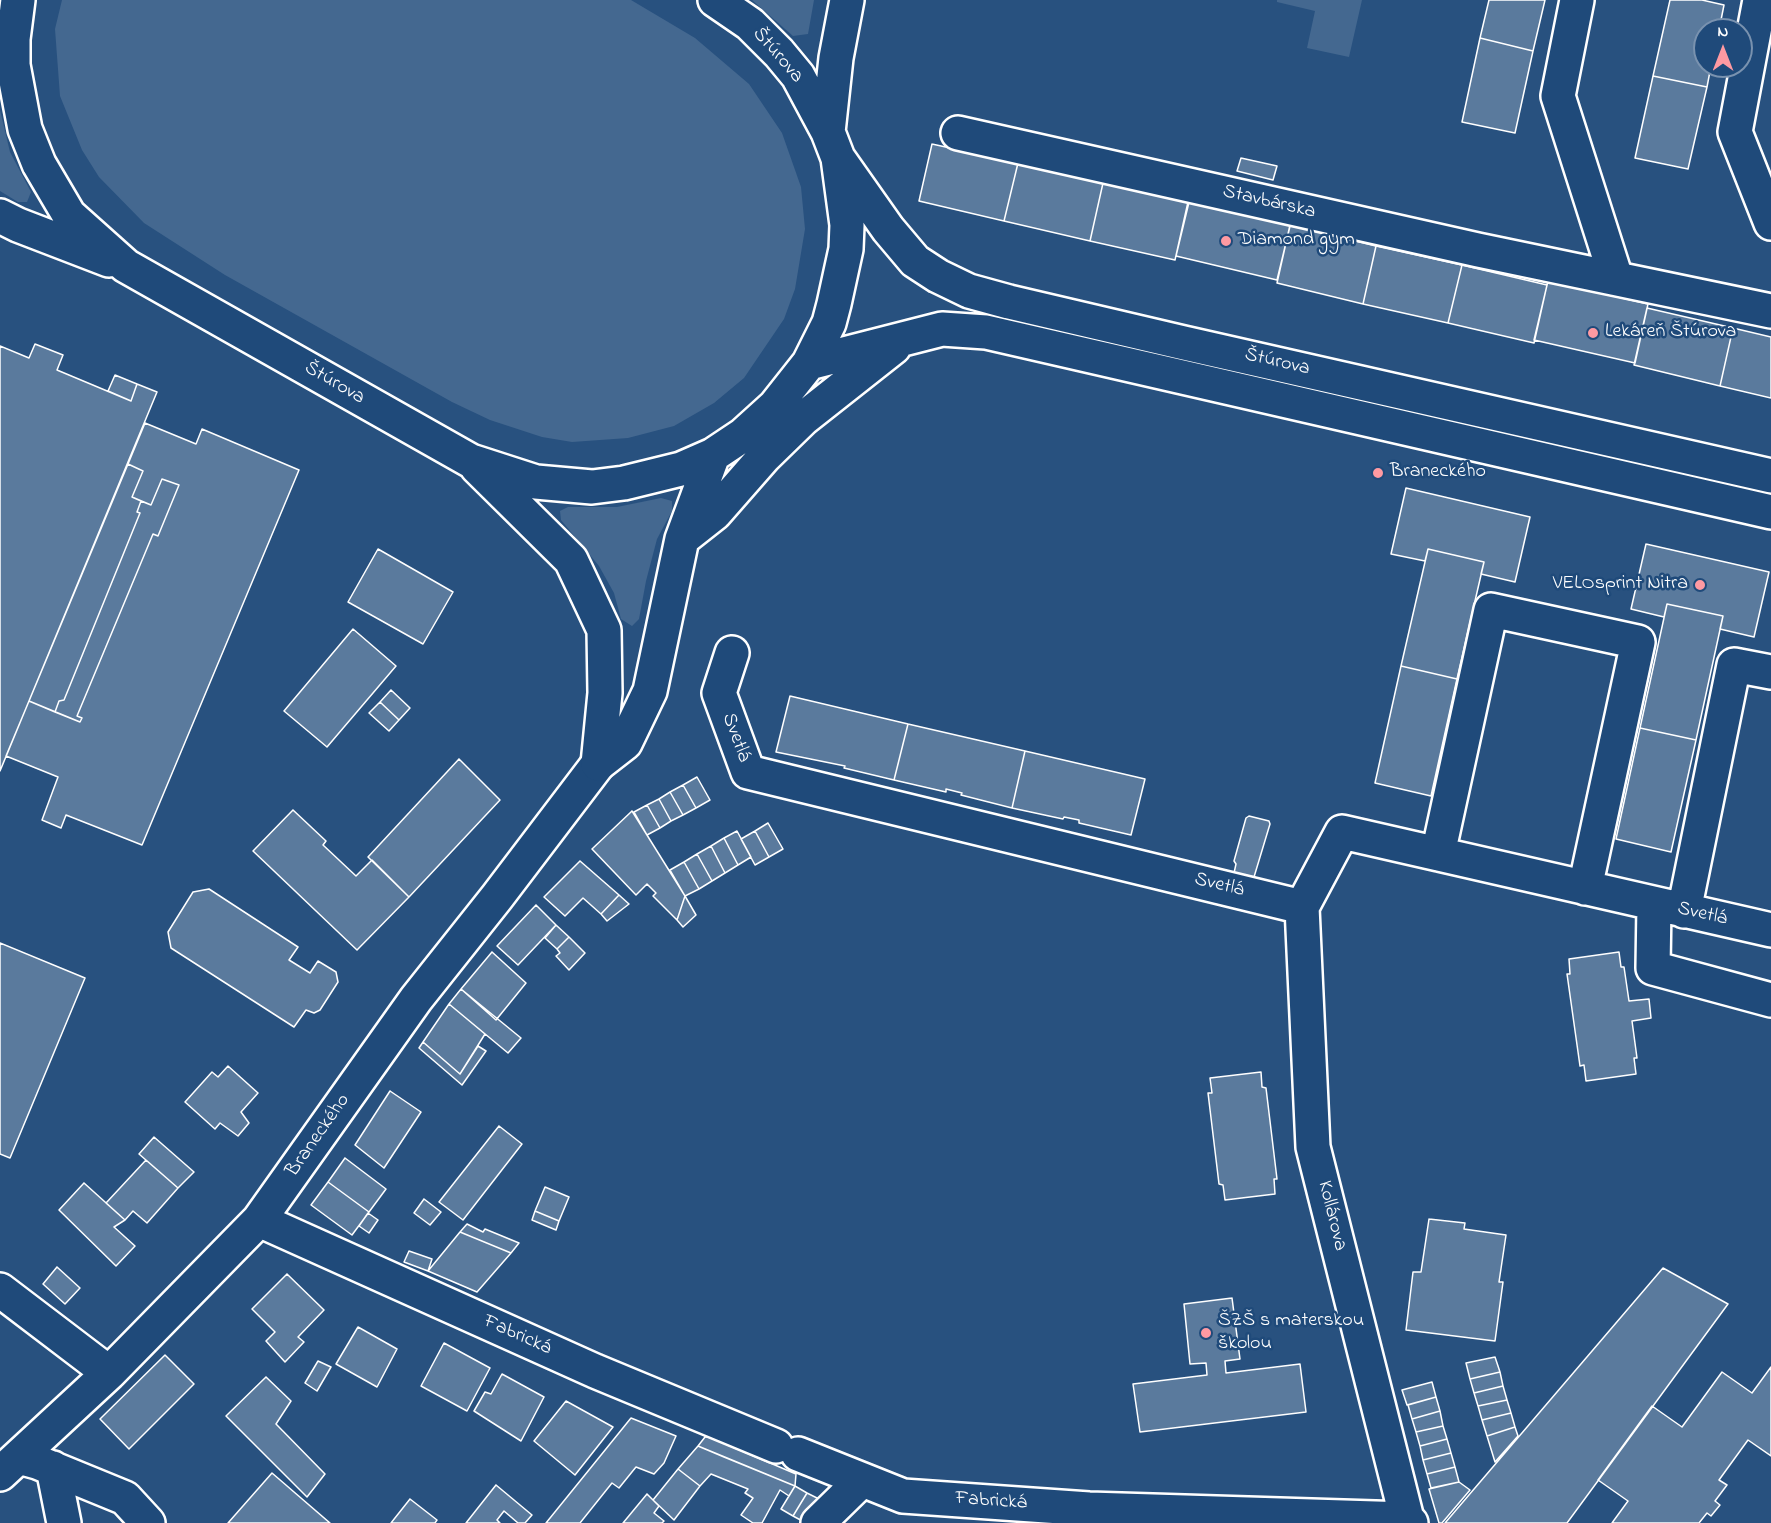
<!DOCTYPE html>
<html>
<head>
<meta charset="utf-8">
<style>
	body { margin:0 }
	#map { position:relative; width:1771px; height:1523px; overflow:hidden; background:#28517f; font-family:"Indie Flower",sans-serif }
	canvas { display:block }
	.north { position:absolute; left:1693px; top:18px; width:60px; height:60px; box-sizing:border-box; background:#1f4a7a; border:2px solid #7992af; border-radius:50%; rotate:0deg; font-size:16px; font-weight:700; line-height:24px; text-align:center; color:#fff }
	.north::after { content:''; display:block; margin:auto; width:21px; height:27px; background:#ff9aa2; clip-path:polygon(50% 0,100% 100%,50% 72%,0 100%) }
</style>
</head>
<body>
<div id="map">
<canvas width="1771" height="1523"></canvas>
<div class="north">N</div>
</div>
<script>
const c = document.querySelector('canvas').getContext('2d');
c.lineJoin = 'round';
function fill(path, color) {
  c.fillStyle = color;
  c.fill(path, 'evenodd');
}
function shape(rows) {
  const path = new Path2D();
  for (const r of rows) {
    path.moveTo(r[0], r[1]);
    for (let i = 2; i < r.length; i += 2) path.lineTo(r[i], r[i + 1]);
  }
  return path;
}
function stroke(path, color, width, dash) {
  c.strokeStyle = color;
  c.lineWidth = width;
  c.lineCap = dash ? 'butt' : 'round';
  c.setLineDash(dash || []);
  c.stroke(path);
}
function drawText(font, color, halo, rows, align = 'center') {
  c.font = font + ' "Indie Flower",sans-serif';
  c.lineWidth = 5;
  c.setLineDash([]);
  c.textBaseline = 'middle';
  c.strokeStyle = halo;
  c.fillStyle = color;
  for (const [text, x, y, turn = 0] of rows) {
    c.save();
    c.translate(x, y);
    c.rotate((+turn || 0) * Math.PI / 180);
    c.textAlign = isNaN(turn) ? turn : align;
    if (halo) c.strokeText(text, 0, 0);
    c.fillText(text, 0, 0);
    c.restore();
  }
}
const green = shape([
	[62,0,631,0,695,38,749,84,782,133,801,187,805,229,795,289,784,319,744,378,714,403,674,426,628,438,572,442,542,437,490,420,452,402,225,275,144,223,99,177,82,150,60,96,55,29],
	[752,0,814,0,808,34,793,36],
	[1277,0,1362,0,1349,57,1307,48,1315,11,1277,2],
	[0,110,10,152,31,192,27,202,18,202,0,191],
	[661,498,672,501,672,511,657,539,646,581,639,619,632,626,621,619,614,593,599,566,561,520,560,511,568,507,617,507]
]);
const building = shape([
	[1489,0,1545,0,1533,51,1480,38,1489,0],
	[1670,0,1702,0,1724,5,1719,30,1705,30,1705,66,1711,66,1707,87,1653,76,1670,0],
	[1480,38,1533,51,1515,133,1462,122,1480,38],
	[1653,76,1707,87,1688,169,1635,158,1653,76],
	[932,144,1018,163,1004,221,919,201,932,144],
	[1241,158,1277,166,1273,180,1237,171,1241,158],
	[1018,163,1103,183,1090,241,1004,221,1018,163],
	[1103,183,1188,202,1175,260,1090,241,1103,183],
	[1190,198,1291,222,1277,280,1176,256,1190,198],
	[1290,225,1376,246,1363,304,1277,283,1290,225],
	[1376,246,1462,265,1448,323,1363,304,1376,246],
	[1462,265,1547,285,1534,343,1448,323,1462,265],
	[1548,281,1648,304,1635,363,1534,340,1548,281],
	[1647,308,1733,328,1720,386,1634,365,1647,308],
	[1733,328,1771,337,1771,398,1720,386,1733,328],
	[35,344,63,355,57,370,131,401,137,384,157,392,0,771,0,346,29,358,35,344],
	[115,375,137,384,131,401,108,391,115,375],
	[145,423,196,444,202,429,299,470,142,845,66,815,61,828,42,820,58,777,6,756,29,701,80,722,82,718,77,716,153,534,158,536,179,485,162,479,151,505,132,497,143,471,128,464,145,423],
	[128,464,143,471,132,497,141,501,137,512,140,513,64,700,59,701,55,712,29,701,128,464],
	[162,479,179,485,158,536,153,534,77,716,82,718,80,722,55,712,59,701,64,700,140,513,137,512,141,501,151,505,162,479],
	[1406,488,1530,517,1515,582,1481,574,1484,562,1428,549,1425,561,1391,554,1406,488],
	[1646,544,1769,572,1754,637,1720,629,1723,616,1667,604,1664,617,1631,609,1646,544],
	[378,549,453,592,423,644,348,602,378,549],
	[1428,549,1484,562,1457,679,1401,666,1428,549],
	[1667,604,1723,616,1696,740,1640,728,1667,604],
	[353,629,396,666,327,747,284,711,353,629],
	[1401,666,1457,679,1431,796,1375,783,1401,666],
	[391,690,410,708,399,720,380,702,391,690],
	[790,696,908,724,894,780,844,768,845,766,776,752,790,696],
	[380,702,399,720,389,731,369,713,380,702],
	[908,724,1025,751,1012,808,961,795,962,793,946,789,946,792,894,780,908,724],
	[1640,728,1696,740,1671,852,1616,839,1640,728],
	[1025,751,1145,779,1131,835,1079,823,1079,820,1064,817,1063,819,1012,808,1025,751],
	[459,759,500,800,409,897,368,857,459,759],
	[697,777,710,800,696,808,683,785,697,777],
	[683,785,696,808,683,815,670,792,683,785],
	[670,792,683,815,671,821,659,799,670,792],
	[659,799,671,821,660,828,647,805,659,799],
	[647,805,660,828,647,835,634,812,647,805],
	[293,810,326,841,323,845,356,876,372,860,409,897,357,950,253,851,293,810],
	[632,811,685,896,677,920,653,896,656,893,647,884,636,895,592,849,632,811],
	[1249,816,1269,821,1270,824,1254,877,1234,873,1236,864,1234,861,1246,818,1249,816],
	[768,823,783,849,769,857,755,831,768,823],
	[737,831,751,857,738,865,724,838,737,831],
	[755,831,769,857,755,865,741,839,755,831],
	[724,838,738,865,725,873,711,846,724,838],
	[711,846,725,873,712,881,697,854,711,846],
	[697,854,712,881,699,889,684,862,697,854],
	[580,861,619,895,601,914,583,898,565,916,544,897,580,861],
	[684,862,699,889,685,896,670,870,684,862],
	[209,889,298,947,289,960,310,973,318,961,336,972,338,982,320,1010,314,1013,306,1010,294,1027,171,948,168,932,193,892,209,889],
	[619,895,629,904,607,921,601,914,619,895],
	[685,896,696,915,683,927,677,920,685,896],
	[536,905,556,925,518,965,497,946,536,905],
	[556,925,569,937,557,949,545,938,556,925],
	[569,937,585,953,569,970,556,956,560,953,557,949,569,937],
	[0,943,85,978,10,1158,0,1154,0,943],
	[492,952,526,983,496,1020,461,989,492,952],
	[1619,952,1621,967,1624,967,1629,1001,1649,999,1651,1018,1632,1021,1637,1058,1634,1058,1636,1074,1586,1081,1584,1065,1580,1066,1567,974,1570,974,1569,959,1619,952],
	[461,989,521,1038,508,1053,449,1004,461,989],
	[449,1004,485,1034,460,1074,423,1042,449,1004],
	[423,1042,460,1074,478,1046,486,1051,462,1085,419,1048,423,1042],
	[228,1066,258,1093,241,1112,249,1123,238,1136,220,1123,215,1129,185,1102,212,1072,218,1077,228,1066],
	[1261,1072,1262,1087,1266,1088,1277,1179,1274,1179,1275,1194,1225,1200,1223,1185,1219,1184,1208,1093,1212,1093,1210,1078,1261,1072],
	[390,1091,421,1112,384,1168,355,1145,390,1091],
	[499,1126,522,1144,463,1220,439,1202,499,1126],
	[154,1137,194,1172,178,1188,139,1154,154,1137],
	[345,1158,386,1189,369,1212,328,1182,345,1158],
	[146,1160,178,1188,147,1223,133,1211,125,1220,106,1203,146,1160],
	[328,1182,369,1212,352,1235,311,1205,328,1182],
	[84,1183,125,1220,114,1227,135,1246,116,1266,59,1210,84,1183],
	[545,1187,569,1197,559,1221,535,1211,545,1187],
	[424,1199,441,1212,430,1225,414,1213,424,1199],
	[535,1211,559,1221,556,1230,532,1220,535,1211],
	[368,1213,378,1220,369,1233,359,1226,368,1213],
	[1429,1219,1465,1223,1464,1229,1506,1235,1499,1282,1503,1282,1495,1341,1406,1330,1413,1272,1421,1272,1429,1219],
	[467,1224,483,1232,485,1229,519,1243,511,1253,460,1232,467,1224],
	[460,1232,511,1253,477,1292,428,1271,460,1232],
	[409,1251,432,1259,428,1271,404,1262,409,1251],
	[57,1267,80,1288,65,1304,43,1284,57,1267],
	[1663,1268,1728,1304,1567,1523,1445,1523,1663,1268],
	[287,1274,324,1310,298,1337,304,1342,285,1362,266,1341,275,1332,252,1309,287,1274],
	[1232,1298,1240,1359,1225,1361,1226,1373,1300,1364,1306,1412,1140,1432,1133,1384,1207,1375,1206,1363,1190,1364,1184,1304,1232,1298],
	[358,1327,397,1349,377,1387,336,1364,358,1327],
	[444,1343,490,1368,467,1411,421,1386,444,1343],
	[165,1355,194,1384,129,1449,100,1419,165,1355],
	[1495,1357,1500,1372,1470,1379,1466,1363,1495,1357],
	[318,1361,331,1367,317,1391,305,1383,318,1361],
	[1771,1367,1771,1456,1748,1440,1719,1480,1727,1485,1715,1501,1720,1505,1711,1516,1707,1513,1699,1523,1612,1523,1628,1501,1598,1480,1652,1406,1682,1427,1722,1372,1752,1393,1771,1367],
	[1500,1372,1503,1386,1474,1393,1470,1379,1500,1372],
	[502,1374,544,1397,521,1441,474,1411,485,1392,491,1394,502,1374],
	[266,1377,291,1401,276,1424,325,1474,307,1497,226,1416,266,1377],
	[1432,1382,1436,1397,1407,1405,1402,1390,1432,1382],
	[1503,1386,1507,1400,1478,1406,1474,1393,1503,1386],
	[1436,1397,1440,1411,1412,1419,1408,1405,1436,1397],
	[1507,1400,1511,1413,1482,1420,1478,1406,1507,1400],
	[566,1401,613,1427,575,1475,534,1441,566,1401],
	[1440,1411,1443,1426,1416,1432,1412,1419,1440,1411],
	[1511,1413,1515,1427,1487,1436,1482,1420,1511,1413],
	[631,1418,676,1436,664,1463,654,1474,636,1467,619,1488,612,1483,580,1523,546,1523,631,1418],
	[1443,1426,1447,1439,1420,1446,1416,1432,1443,1426],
	[1515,1427,1518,1436,1495,1462,1487,1436,1515,1427],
	[705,1437,709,1437,796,1474,795,1486,698,1446,705,1437],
	[1447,1439,1451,1453,1423,1460,1420,1446,1447,1439],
	[698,1446,724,1457,795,1486,789,1496,780,1490,762,1523,753,1523,741,1515,753,1498,745,1493,748,1489,711,1474,700,1486,678,1469,698,1446],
	[1451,1453,1455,1467,1427,1474,1423,1460,1451,1453],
	[1455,1467,1459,1482,1431,1488,1427,1474,1455,1467],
	[678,1469,700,1486,674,1520,653,1500,678,1469],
	[272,1473,330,1523,228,1523,272,1473],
	[1459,1482,1470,1490,1442,1523,1439,1523,1429,1489,1459,1482],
	[496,1485,532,1515,525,1523,518,1523,504,1511,497,1520,500,1523,466,1523,496,1485],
	[795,1486,807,1493,793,1516,781,1509,795,1486],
	[807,1493,819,1499,806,1523,793,1516,807,1493],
	[647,1494,659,1506,654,1513,664,1521,662,1523,623,1523,647,1494],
	[410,1499,437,1520,435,1523,391,1523,410,1499]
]);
const minor = shape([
	[1577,0,1558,96,1616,278],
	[1760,0,1735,132,1771,223],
	[958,133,1478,250,1771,311],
	[732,653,719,693,748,772,1302,907,1342,832,1771,930],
	[1438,854,1491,610,1638,642,1585,888],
	[1654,904,1653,968,1771,1000],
	[1302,907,1313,1147,1407,1519,1411,1523],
	[1684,911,1734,665,1771,672],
	[259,1220,595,1371,776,1446],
	[0,1290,109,1373],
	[798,1454,903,1496,1089,1509,1407,1519],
	[19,1457,37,1462,125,1498,148,1523],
	[53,1468,64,1523],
	[0,1474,109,1373,259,1220,416,999,497,897,598,764],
	[818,1523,862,1480]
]);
const major = shape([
	[18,0,13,39,13,65,25,129,39,164,69,215,126,266,471,461,536,482,592,487,624,483,681,469,713,455,743,435,775,406,809,363,829,323,834,304,846,249,847,225,838,158],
	[715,0,750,24,779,53,798,76,828,132,838,158,888,229,915,261,938,276,969,291,1009,302,1184,343,1771,476],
	[828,132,836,58,847,0],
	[0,216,18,225,109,260],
	[809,363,942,329,986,332,1771,512],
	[477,467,571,560,604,630,605,693,598,764],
	[682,539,715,513,764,457,804,418,894,347],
	[598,764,625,743,650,691,682,539,713,455]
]);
const markers = [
	[1226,241,6,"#ff9aa2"],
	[1593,333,6,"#ff9aa2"],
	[1378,473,6,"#ff9aa2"],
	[1700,585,6,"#ff9aa2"],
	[1206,1333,6,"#ff9aa2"]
];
const streetNames = [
	["Štúrova",777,56,49],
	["Stavbárska",1269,203,13],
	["Štúrova",1277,363,13],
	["Štúrova",334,384,30],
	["Svetlá",735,738,70],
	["Svetlá",1219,886,14],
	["Svetlá",1702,915,13],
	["Braneckého",319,1136,-55],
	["Kollárova",1331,1216,76],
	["Fabrická",517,1336,24],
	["Fabrická",991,1502,4]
];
const poiNames = [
	["Diamond gym",1238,241],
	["Lekáreň Štúrova",1605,333],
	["Braneckého",1390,473],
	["VELOsprint Nitra",1688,585,"right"],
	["ŠZŠ s materskou",1218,1322],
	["školou",1218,1345]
];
fill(green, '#446890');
fill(building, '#5a7a9d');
stroke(building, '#fff', 1.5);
stroke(minor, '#fff', 38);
stroke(major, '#fff', 38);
stroke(minor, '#1f4a7a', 33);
stroke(major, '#1f4a7a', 33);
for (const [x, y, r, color] of markers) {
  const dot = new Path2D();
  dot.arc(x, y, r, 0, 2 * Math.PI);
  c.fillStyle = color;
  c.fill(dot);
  stroke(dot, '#1f4a7a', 2);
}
drawText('20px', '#fff', '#1f4a7a', streetNames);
drawText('20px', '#fff', '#1f4a7a', poiNames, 'left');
</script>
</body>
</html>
